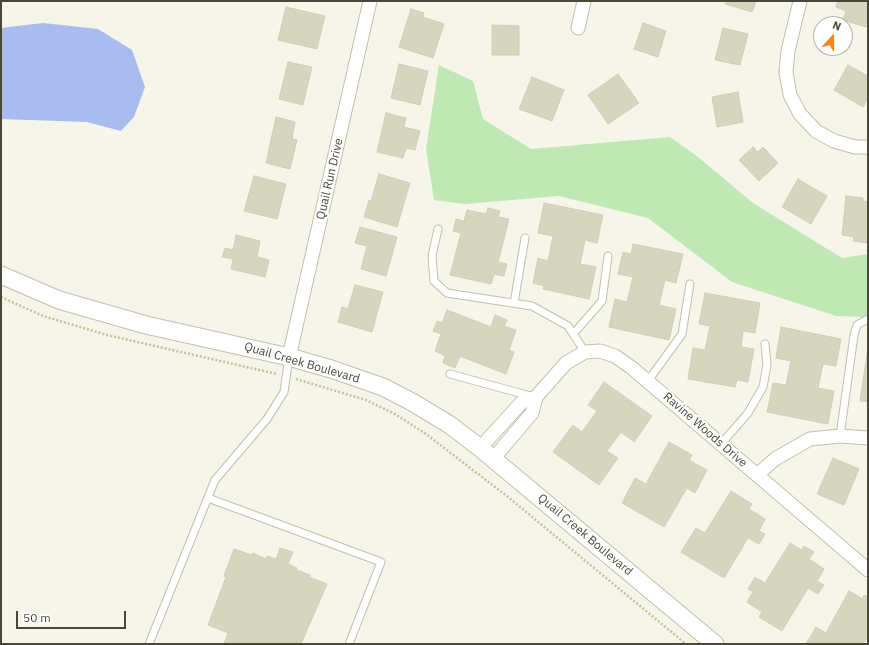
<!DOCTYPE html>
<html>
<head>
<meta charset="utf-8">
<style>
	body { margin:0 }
	#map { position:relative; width:869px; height:645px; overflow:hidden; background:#f5f5ea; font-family:"IBM Plex Sans",sans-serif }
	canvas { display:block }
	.frame { position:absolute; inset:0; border:2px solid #494738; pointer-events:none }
	.north { position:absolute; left:813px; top:16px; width:40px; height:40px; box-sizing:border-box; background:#fff; border:1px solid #b6b5af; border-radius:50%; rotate:21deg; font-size:11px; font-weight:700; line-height:16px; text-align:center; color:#494738 }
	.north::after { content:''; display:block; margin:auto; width:14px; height:18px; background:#f7841f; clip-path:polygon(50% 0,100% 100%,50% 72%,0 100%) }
	.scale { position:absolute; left:16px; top:611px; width:110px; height:18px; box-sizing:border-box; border:2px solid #494738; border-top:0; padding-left:5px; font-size:12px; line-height:14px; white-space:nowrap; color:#494738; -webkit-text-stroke:3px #fff; paint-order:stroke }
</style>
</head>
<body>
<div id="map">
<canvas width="869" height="645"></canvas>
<div class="frame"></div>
<div class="north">N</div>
<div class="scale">50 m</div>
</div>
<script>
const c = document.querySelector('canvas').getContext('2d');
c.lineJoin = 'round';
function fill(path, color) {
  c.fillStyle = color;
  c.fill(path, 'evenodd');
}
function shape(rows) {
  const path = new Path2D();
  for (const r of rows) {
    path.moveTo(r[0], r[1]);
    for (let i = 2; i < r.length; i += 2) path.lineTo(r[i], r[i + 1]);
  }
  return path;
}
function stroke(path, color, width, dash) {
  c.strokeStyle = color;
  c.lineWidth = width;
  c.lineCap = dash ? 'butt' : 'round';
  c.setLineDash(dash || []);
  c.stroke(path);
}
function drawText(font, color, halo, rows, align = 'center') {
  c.font = font + ' "IBM Plex Sans",sans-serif';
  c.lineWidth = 4;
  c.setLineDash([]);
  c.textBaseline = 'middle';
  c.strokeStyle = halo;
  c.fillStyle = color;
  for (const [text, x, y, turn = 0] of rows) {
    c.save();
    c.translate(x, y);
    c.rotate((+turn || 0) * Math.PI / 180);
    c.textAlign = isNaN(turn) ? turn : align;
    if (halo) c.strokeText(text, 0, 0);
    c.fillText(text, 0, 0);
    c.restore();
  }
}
const green = shape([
	[439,65,473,81,483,119,531,149,670,137,698,157,753,203,842,258,868,254,868,317,836,316,732,282,648,218,559,196,465,204,434,200,426,149]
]);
const water = shape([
	[43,23,98,29,132,50,145,87,134,117,121,131,87,122,1,119,1,28]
]);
const building = shape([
	[726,1,756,1,752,12,725,4,726,1],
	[838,1,868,1,866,27,843,20,846,11,836,7,838,1],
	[286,7,325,16,317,49,278,40,286,7],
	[411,9,424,13,423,17,444,24,433,58,399,47,411,9],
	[643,23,666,31,658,57,634,49,643,23],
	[492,25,519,26,519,55,492,55,492,25],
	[723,28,748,34,740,65,715,60,723,28],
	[288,62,312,67,303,105,279,99,288,62],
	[399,64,428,71,420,105,391,98,399,64],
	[848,65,868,76,868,98,863,107,834,90,848,65],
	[618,74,639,103,608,124,588,95,618,74],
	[532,77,564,90,552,121,519,109,532,77],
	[738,92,743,122,717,127,712,97,738,92],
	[386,113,406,118,404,127,420,131,415,150,406,148,403,158,377,152,386,113],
	[276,117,295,122,292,139,297,140,290,169,266,163,276,117],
	[753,147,758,152,763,147,778,163,759,181,739,160,753,147],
	[379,174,410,183,397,227,364,217,369,200,371,201,379,174],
	[254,176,286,184,277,219,244,211,254,176],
	[798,179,827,196,811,224,782,207,798,179],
	[846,196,863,198,863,201,868,202,868,243,853,241,854,237,842,235,846,196],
	[544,203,603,215,597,243,585,240,580,264,596,267,589,299,543,289,544,286,533,283,538,258,548,261,553,236,538,233,544,203],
	[488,208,500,211,498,217,509,219,498,262,507,264,504,276,494,274,491,284,450,275,461,233,453,231,456,219,464,221,467,210,486,214,488,208],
	[360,227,397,237,386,276,361,269,367,246,355,243,360,227],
	[236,235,260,241,257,257,269,260,265,277,231,269,233,259,222,257,225,248,233,250,236,235],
	[633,244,683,254,676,283,665,280,659,305,676,309,669,340,609,327,615,299,627,302,633,277,618,274,623,252,631,254,633,244],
	[355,285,383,292,372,332,338,322,342,307,348,309,355,285],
	[705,293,760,303,755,333,743,331,741,347,754,349,748,382,737,380,735,387,688,379,693,348,705,350,710,326,699,324,705,293],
	[447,310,491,327,495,315,507,320,504,326,516,330,509,350,514,352,506,374,460,356,455,368,443,363,445,356,435,351,441,334,433,331,437,321,442,323,447,310],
	[781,327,841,339,836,366,823,364,818,388,834,391,828,424,767,412,773,383,786,385,791,361,776,358,781,327],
	[868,348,868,402,860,401,868,348],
	[604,382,652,416,634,442,621,432,607,451,618,458,599,485,553,452,573,425,582,432,597,411,588,405,604,382],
	[669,442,692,455,689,460,707,470,695,493,687,488,664,527,622,503,635,478,646,484,669,442],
	[833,458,859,469,844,505,817,494,833,458],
	[731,491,752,504,749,509,765,519,759,531,765,534,759,544,748,538,724,578,681,552,696,528,705,533,731,491],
	[790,543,802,550,804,546,814,552,809,559,824,569,817,581,824,585,818,594,808,588,782,631,759,617,762,612,747,602,753,592,748,589,755,577,765,583,790,543],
	[280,548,293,552,288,564,297,568,297,570,310,575,309,577,327,584,301,644,224,644,228,633,208,625,226,577,224,576,234,549,252,555,253,553,266,559,267,556,276,559,280,548],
	[849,591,863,599,864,595,868,597,868,637,863,644,806,644,816,627,826,633,849,591]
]);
const path = shape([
	[1,297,43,316,107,335,277,374],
	[296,379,366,400,395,414,426,434,508,497,686,644]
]);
const service = shape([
	[438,229,432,256,434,281,447,293,532,306,568,326,585,352],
	[514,303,525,238],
	[574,333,602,301,608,256],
	[450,374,534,397],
	[648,381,682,334,690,284],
	[840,436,854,335,857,325,868,319],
	[721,444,748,413,763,387,767,365,765,344],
	[208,498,381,562,349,644],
	[149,644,215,480,267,419,284,392,289,357]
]);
const minor = shape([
	[800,1,788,51,786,72,790,95,800,114,816,131,834,141,855,147,868,147],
	[578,28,584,1],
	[289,357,370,1],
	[480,448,522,402,536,397],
	[493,459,532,413,536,397,566,363,585,352,600,351,615,356,632,368,868,570],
	[757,475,775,459,810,439,840,436,868,438]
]);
const tertiary = shape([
	[1,275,59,300,146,325,289,357,331,369,383,387,412,402,450,425,480,448,715,644]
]);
const streetNames = [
	["Quail Run Drive",330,179,-77],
	["Quail Creek Boulevard",302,363,16],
	["Ravine Woods Drive",705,430,41],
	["Quail Creek Boulevard",585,535,40]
];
fill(green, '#c0e8b4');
fill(water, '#a8bcf0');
fill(building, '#d6d5bf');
stroke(building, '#d1cfb3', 1);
stroke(service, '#c0c0ac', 9);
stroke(minor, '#c0c0ac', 15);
stroke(tertiary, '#c0c0ac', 19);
stroke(path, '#c2c19e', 2.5, [2, 2]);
stroke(service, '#fff', 7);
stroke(minor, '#fff', 13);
stroke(tertiary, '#fff', 17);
drawText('12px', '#494738', '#fff', streetNames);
</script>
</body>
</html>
